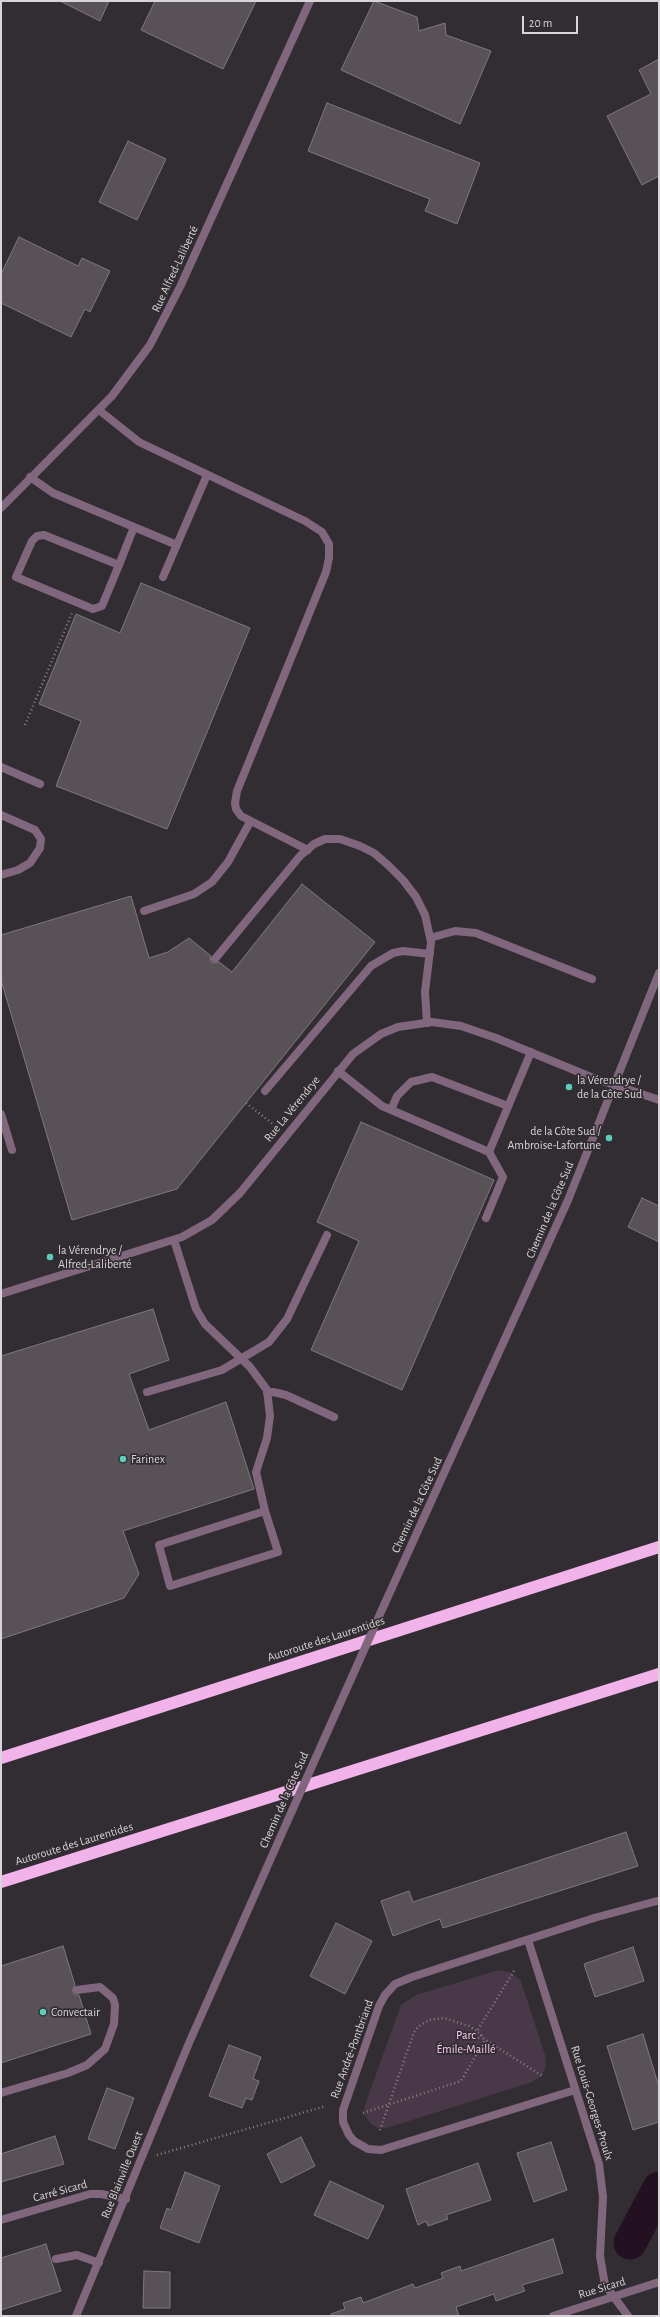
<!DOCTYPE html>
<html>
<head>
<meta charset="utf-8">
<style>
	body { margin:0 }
	#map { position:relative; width:660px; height:2317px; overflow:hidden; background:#322d32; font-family:"Alegreya Sans",sans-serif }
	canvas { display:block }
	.frame { position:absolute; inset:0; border:2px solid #d8d4d7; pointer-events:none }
	.scale { position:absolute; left:522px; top:16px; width:56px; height:18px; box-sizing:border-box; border:2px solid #d8d4d7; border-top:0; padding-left:5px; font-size:12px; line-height:14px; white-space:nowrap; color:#d8d4d7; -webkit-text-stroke:3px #322d32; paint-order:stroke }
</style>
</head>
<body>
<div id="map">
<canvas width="660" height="2317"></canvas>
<div class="frame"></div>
<div class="scale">20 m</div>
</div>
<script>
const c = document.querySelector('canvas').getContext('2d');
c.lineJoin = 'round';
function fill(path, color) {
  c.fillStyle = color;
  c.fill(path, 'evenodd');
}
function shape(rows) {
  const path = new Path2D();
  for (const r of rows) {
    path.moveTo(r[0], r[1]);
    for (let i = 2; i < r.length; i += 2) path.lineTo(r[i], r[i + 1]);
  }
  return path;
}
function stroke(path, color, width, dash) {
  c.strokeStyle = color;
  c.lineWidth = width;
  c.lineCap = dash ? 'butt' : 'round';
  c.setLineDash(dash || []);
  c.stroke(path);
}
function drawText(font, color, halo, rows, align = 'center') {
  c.font = font + ' "Alegreya Sans",sans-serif';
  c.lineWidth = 3.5;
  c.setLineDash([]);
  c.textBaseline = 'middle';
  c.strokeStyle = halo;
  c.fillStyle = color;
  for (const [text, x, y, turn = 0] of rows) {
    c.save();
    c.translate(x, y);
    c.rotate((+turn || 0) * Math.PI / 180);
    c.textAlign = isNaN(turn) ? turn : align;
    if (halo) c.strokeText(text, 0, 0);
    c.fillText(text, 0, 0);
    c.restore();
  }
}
const green = shape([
	[499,1970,510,1972,521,1981,545,2055,546,2065,542,2076,532,2082,387,2128,378,2128,371,2124,364,2114,365,2105,401,2005,416,1995]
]);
const river = shape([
	[630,2243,659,2188]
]);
const building = shape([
	[60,1,109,1,100,21,60,1],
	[155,1,256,1,223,69,141,30,155,1],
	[374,1,417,17,419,31,445,23,446,35,491,51,460,124,341,70,374,1],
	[659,59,659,176,642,185,607,116,651,94,639,70,659,59],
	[327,103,480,163,457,224,425,211,430,199,308,151,327,103],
	[128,141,166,159,137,220,99,202,128,141],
	[19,237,78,266,82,258,110,271,90,312,85,309,71,337,1,303,1,274,19,237],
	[141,583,250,628,167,829,56,786,81,721,39,704,76,614,120,633,141,583],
	[302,884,375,942,177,1189,72,1220,1,980,1,935,131,896,149,958,168,952,189,938,211,956,210,961,212,963,219,962,232,972,302,884],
	[361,1122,494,1180,402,1390,311,1350,359,1241,317,1222,361,1122],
	[642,1198,659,1206,659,1242,628,1227,642,1198],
	[153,1309,169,1360,129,1374,149,1430,226,1402,254,1489,123,1531,139,1574,124,1598,1,1639,1,1356,153,1309],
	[626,1832,638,1866,443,1928,440,1919,393,1936,381,1901,409,1891,413,1902,626,1832],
	[336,1923,372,1941,345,1994,310,1976,336,1923],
	[63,1946,75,1985,72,1991,75,1995,79,1995,91,2034,1,2063,1,1966,63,1946],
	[633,1947,644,1981,595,1997,584,1964,633,1947],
	[643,2034,659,2087,659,2122,633,2130,607,2046,643,2034],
	[229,2045,261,2057,253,2079,259,2081,252,2100,246,2098,242,2108,209,2096,229,2045],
	[107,2088,134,2098,115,2149,88,2139,107,2088],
	[55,2136,64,2164,1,2182,1,2154,55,2136],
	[301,2137,315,2166,281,2183,267,2154,301,2137],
	[551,2142,567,2190,534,2202,517,2153,551,2142],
	[478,2163,491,2200,446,2215,448,2219,428,2226,426,2221,418,2225,406,2189,478,2163],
	[185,2172,220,2186,199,2243,160,2228,167,2208,171,2210,185,2172],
	[330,2181,384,2206,368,2239,314,2215,330,2181],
	[553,2239,563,2273,522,2285,525,2291,496,2301,494,2294,456,2307,459,2316,331,2316,331,2314,345,2309,343,2303,361,2297,363,2303,413,2284,415,2288,443,2278,441,2273,460,2266,461,2271,553,2239],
	[46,2244,61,2291,1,2310,1,2258,46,2244],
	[144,2271,170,2272,170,2308,143,2308,144,2271]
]);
const path = shape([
	[25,725,72,613],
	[246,1103,273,1124],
	[514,1971,477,2031,484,2039,544,2077],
	[478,2038,482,2035],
	[363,2113,461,2081,485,2040],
	[380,2130,414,2032,418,2027,429,2020,444,2018,469,2026,477,2031],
	[157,2155,326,2106]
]);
const service = shape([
	[99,410,139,442,305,521,322,532,329,544,329,558,326,572,237,791,235,803,236,809,241,816,308,850],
	[30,477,53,493,134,527,119,565,102,606,93,609,16,577,32,541,37,536,44,535,119,565],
	[134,527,177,545],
	[163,577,207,475],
	[1,767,40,784],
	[1,815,35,830,41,839,40,848,30,863,18,870,1,875],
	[144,911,194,894,212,882,228,862,250,822],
	[430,938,455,931,476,933,592,979],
	[215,959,300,856,314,844,325,839,340,839,360,846,374,853,388,865,403,880,416,897,425,915,431,942,425,992,427,1023],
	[338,1071,382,1106,489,1152,531,1052],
	[265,1091,371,966,393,953,403,951,430,954],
	[391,1110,397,1096,411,1082,432,1077,508,1106],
	[1,1114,12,1150],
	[486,1218,503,1177,489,1152],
	[174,1240,196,1309,205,1324,250,1367,267,1390,270,1416,267,1438,256,1472,265,1511,278,1552,170,1586,159,1545,265,1511],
	[147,1392,222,1370,269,1342,287,1319,327,1235],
	[267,1393,273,1392,286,1395,334,1417],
	[1,2093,68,2073,87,2065,105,2049,114,2024,115,2005,113,1998,100,1987,77,1990],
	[56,2259,77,2255,99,2263]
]);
const minor = shape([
	[1,508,112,396,150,345,180,287,310,1],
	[1,1294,182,1237,212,1220,240,1193,353,1054,381,1034,398,1027,432,1022,461,1026,496,1038,591,1077,659,1100],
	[528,1940,599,2164,603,2197,600,2256,605,2285,628,2316],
	[575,2090,381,2150,368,2149,354,2141,349,2135,343,2122,343,2110,379,2006,385,1995,395,1984,412,1977,594,1918,657,1901],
	[1,2220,90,2194,101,2194,126,2199]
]);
const tertiary = shape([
	[385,1603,568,1200,659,973],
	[76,2316,189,2043,287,1822],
	[553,2316,659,2282]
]);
const motorway = shape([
	[1,1758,659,1547],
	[1,1882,659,1674]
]);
const tertiaryBridge = shape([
	[287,1822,385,1603]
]);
const markers = [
	[569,1087,4,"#5ccebb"],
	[609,1138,4,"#5ccebb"],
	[50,1257,4,"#5ccebb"],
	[123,1459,4,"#5ccebb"],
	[43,2012,4,"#5ccebb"]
];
const streetNames = [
	["Rue Alfred-Laliberté",175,269,-65],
	["Rue La Vérendrye",292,1109,-51],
	["Chemin de la Côte Sud",550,1210,-67],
	["Chemin de la Côte Sud",417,1505,-65],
	["Autoroute des Laurentides",326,1639,-18],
	["Chemin de la Côte Sud",284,1800,-66],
	["Autoroute des Laurentides",74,1844,-17],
	["Rue André-Pontbriand",352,2049,-70],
	["Rue Louis-Georges-Proulx",592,2103,73],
	["Rue Blainville Ouest",122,2175,-68],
	["Carré Sicard",60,2191,-15],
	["Rue Sicard",602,2288,-17]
];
const poiNames = [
	["la Vérendrye /",577,1080],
	["de la Côte Sud",577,1094],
	["de la Côte Sud /",601,1131,"right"],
	["Ambroise-Lafortune",601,1145,"right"],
	["la Vérendrye /",58,1250],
	["Alfred-Laliberté",58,1264],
	["Farinex",131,1459],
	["Convectair",51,2012]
];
const parkNames = [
	["Parc",466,2035],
	["Émile-Maillé",466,2049]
];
fill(green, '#493847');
stroke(river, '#231021', 33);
fill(building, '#585257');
stroke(building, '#7f797e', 1);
stroke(path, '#878286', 2.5, [1, 3]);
stroke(service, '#81677d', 8);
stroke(minor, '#81677d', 8);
stroke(tertiary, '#81677d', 8);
stroke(motorway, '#f2b3ea', 12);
stroke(tertiaryBridge, '#81677d', 8);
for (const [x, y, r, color] of markers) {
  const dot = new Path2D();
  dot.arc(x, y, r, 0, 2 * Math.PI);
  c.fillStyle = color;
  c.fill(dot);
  stroke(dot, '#322d32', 1.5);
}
drawText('12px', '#d8d4d7', '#322d32', streetNames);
drawText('12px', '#d8d4d7', '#322d32', poiNames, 'left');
drawText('12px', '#f7caf1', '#322d32', parkNames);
</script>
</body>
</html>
